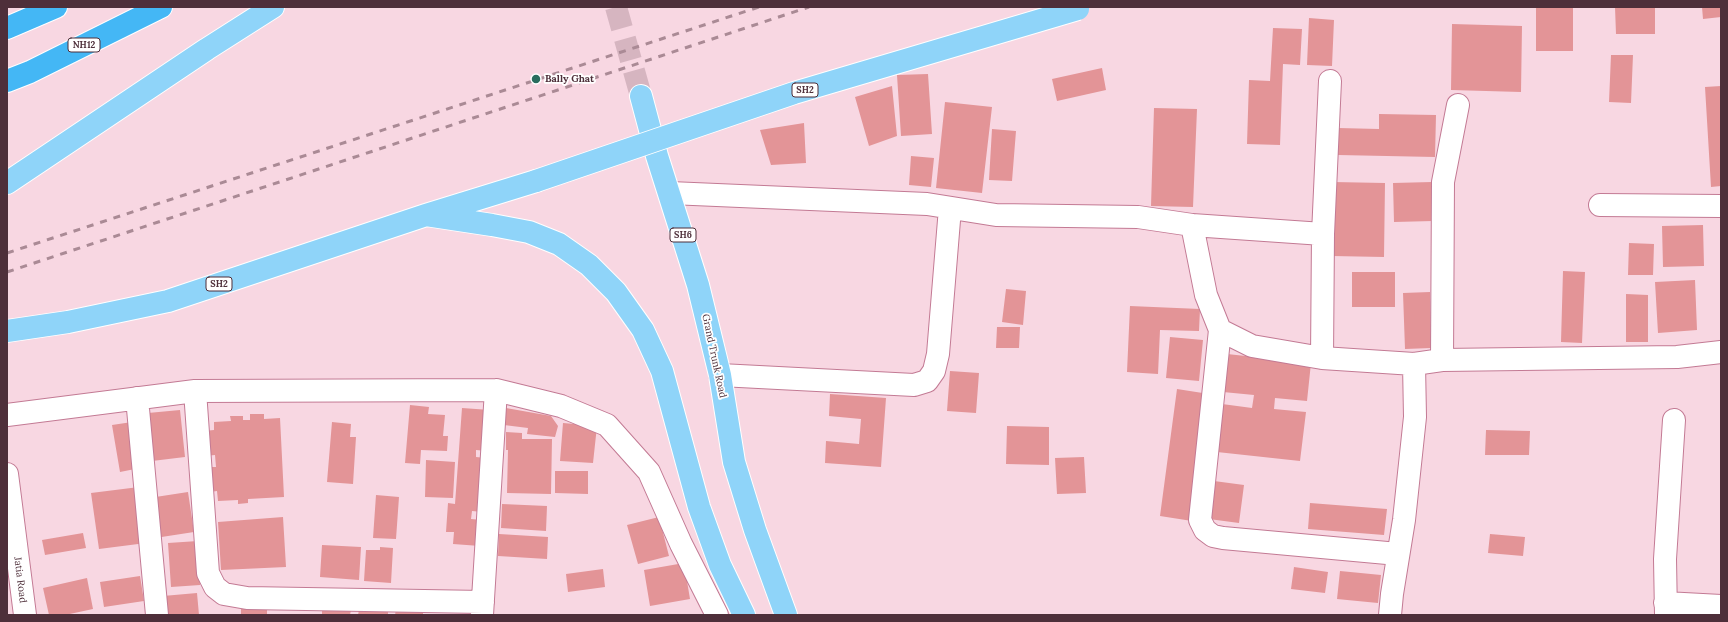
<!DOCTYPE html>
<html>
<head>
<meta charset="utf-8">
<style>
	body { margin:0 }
	#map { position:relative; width:1728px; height:622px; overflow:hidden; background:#f8d7e2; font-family:Lora,serif }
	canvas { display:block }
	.frame { position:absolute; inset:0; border:8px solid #4e2f3a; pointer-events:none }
</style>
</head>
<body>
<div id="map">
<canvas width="1728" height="622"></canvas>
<div class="frame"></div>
</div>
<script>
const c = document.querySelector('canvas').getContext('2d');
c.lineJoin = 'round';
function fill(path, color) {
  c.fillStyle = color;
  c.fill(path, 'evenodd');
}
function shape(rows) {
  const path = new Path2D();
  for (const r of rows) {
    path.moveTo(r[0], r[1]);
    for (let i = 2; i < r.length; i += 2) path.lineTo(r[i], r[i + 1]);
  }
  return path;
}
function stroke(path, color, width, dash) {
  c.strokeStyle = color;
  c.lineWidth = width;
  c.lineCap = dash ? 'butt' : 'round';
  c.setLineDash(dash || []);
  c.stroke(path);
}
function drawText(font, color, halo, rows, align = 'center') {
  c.font = font + ' Lora,serif';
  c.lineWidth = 3.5;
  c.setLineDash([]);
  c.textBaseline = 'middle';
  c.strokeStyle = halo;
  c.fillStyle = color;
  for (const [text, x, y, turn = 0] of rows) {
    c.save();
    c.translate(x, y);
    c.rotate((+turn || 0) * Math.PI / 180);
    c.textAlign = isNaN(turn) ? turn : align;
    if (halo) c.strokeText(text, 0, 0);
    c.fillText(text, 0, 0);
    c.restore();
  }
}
const building = shape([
	[1536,7,1573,7,1573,51,1536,51],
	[1615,7,1655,7,1655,34,1616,34],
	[1702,7,1721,7,1721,17,1703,19],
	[1309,18,1334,20,1332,66,1307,65],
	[1452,24,1522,26,1521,92,1451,90],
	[1273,28,1302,29,1300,65,1283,64,1280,145,1247,144,1249,80,1270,81],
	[1611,55,1633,55,1631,103,1609,102],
	[1102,68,1106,90,1057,101,1052,79],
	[928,74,932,134,901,136,897,75],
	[892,86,897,136,869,146,855,97],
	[1721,86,1721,186,1711,187,1705,87],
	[945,102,992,107,982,193,936,188],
	[1154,108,1197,109,1193,207,1151,206],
	[1379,114,1436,115,1435,157,1338,155,1338,128,1379,129],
	[804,123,806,163,771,165,760,130],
	[992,129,1016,131,1012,181,989,180],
	[911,156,934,158,931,187,909,185],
	[1333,182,1385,183,1384,257,1332,256],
	[1432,182,1433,221,1394,222,1393,183],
	[1703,225,1704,266,1663,267,1662,226],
	[1629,243,1654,244,1653,275,1628,275],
	[1563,271,1585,272,1582,343,1561,342],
	[1352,272,1395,272,1395,307,1352,307],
	[1695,280,1697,330,1658,333,1655,282],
	[1006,289,1026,291,1023,325,1002,322],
	[1430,292,1431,348,1405,349,1403,293],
	[1626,294,1648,295,1648,342,1626,342],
	[1130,306,1200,309,1199,331,1160,330,1158,374,1127,372],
	[997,327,1020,327,1019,348,996,348],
	[1170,337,1203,340,1199,381,1166,378],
	[1227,354,1311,363,1307,401,1275,398,1274,409,1306,412,1300,461,1217,452,1222,404,1252,408,1254,395,1223,392],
	[950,371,979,373,976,413,947,411],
	[1177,389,1209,394,1192,521,1160,516],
	[830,394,886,398,881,467,825,463,826,441,859,444,861,419,829,416],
	[410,405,429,407,428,414,445,415,443,436,448,436,447,451,421,450,420,464,405,463],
	[462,408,490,410,487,451,476,450,476,457,486,458,483,512,472,511,471,519,482,520,480,546,453,544,454,532,446,532,448,503,455,504],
	[506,408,551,416,558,426,555,437,527,434,528,428,504,425],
	[180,410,185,457,152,461,148,413],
	[250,414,264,414,264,419,280,418,284,497,248,499,248,503,238,504,238,500,218,501,217,491,210,492,209,467,216,467,215,455,205,456,204,431,214,430,214,422,231,421,230,416,243,416,243,420,250,420],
	[132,422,140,468,120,472,112,425],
	[332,422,351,424,350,437,356,437,353,484,327,482],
	[563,423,597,426,593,463,560,461],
	[1007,426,1049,427,1049,465,1006,464],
	[1486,430,1530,431,1529,455,1485,455],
	[506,432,522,433,522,439,552,439,551,494,507,493,508,450,506,450],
	[1084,457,1086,493,1057,494,1055,458],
	[426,460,455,462,453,498,425,497],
	[555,471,588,471,588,494,555,493],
	[1214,481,1244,485,1239,523,1209,519],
	[139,487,146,543,99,549,91,493],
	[188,492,194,532,155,538,149,498],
	[376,495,399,497,396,539,373,538],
	[1310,503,1387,509,1384,535,1308,529],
	[502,504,547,506,546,531,501,528],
	[283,517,286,567,221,570,218,522],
	[659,517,669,556,638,564,627,525],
	[83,533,86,548,45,555,42,540],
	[499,534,548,537,547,559,498,556],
	[1490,534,1525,537,1523,556,1488,553],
	[198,541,200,585,171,587,168,543],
	[322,545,361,547,359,580,320,577],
	[380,547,393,548,391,583,364,581,366,550,380,550],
	[684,563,690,599,650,606,644,570],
	[1294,567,1328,572,1325,593,1291,589],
	[603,569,605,587,568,592,566,574],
	[1340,571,1381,575,1378,603,1337,599],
	[140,576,144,601,104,607,100,582],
	[87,578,93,609,65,615,49,615,43,588],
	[197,593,199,615,164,615,163,596],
	[241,605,267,605,267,615,241,615],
	[396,609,423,611,423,615,395,615],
	[322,610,351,610,350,615,322,615],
	[359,610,388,612,388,615,358,615]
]);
const primaryTunnel = shape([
	[616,7,641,96]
]);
const street = shape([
	[670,193,927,204,996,215,1138,217,1192,225,1206,295,1220,330,1252,346,1322,358,1414,364,1442,360,1677,357,1721,352],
	[1600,205,1721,206],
	[1192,225,1323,234],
	[1220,330,1200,520,1205,530,1213,536,1223,538,1398,554],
	[1322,358,1323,234,1330,81],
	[1442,360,1443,182,1458,105],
	[720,375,914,385,927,381,934,371,938,354,950,208],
	[195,391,208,573,215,587,224,594,247,598,483,602],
	[137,398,157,615],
	[7,415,195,391,496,390,561,406,607,425,649,472,681,544,717,615],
	[7,474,25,615],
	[1665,603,1721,606],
	[482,615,496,390],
	[1390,615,1392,594,1404,520,1415,417,1414,364],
	[1666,615,1665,559,1674,420]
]);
const primary = shape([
	[641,96,657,156,698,285,720,375,734,462,755,530,786,615],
	[7,183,207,49,273,7],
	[426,215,492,225,529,232,559,244,589,265,616,292,643,330,662,371,699,507,720,565,744,615],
	[7,331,68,322,168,301,426,215,536,181]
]);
const highway = shape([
	[7,28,56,7],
	[7,81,30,72,161,7]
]);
const rail = shape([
	[7,253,759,7],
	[7,272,809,7]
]);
const primaryBridge = shape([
	[536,181,794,93,1078,9]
]);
const markers = [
	[536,79,5,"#2a6d5e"]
];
const shields = [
	[84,45,32],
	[805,90,26],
	[683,235,26],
	[219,284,26]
];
const shieldNames = [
	["NH12",84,45],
	["SH2",805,90],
	["SH6",683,235],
	["SH2",219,284]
];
const poiNames = [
	["Bally Ghat",545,79]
];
const streetNames = [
	["Grand Trunk Road",714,356,78],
	["Jatia Road",20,580,83]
];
fill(building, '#e39497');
stroke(primaryTunnel, '#d6b5c0', 22, [22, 11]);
stroke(street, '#c37a94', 24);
stroke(primary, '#fff', 24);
stroke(highway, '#fff', 24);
stroke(street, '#fff', 22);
stroke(primary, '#8fd4f9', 22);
stroke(highway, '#44b7f5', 22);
stroke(rail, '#aa8a95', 3, [7, 7]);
stroke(primaryBridge, '#fff', 24, []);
stroke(primaryBridge, '#8fd4f9', 22);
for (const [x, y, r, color] of markers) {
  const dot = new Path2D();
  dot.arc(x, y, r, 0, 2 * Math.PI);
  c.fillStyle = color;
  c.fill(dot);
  stroke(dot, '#fff', 1.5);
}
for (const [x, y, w] of shields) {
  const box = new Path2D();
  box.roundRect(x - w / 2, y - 7, w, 14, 3);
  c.fillStyle = '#fff';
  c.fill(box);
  stroke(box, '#4e2f3a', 1);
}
drawText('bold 9px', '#4e2f3a', null, shieldNames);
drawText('bold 10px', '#4e2f3a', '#fff', poiNames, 'left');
drawText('10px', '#4e2f3a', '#fff', streetNames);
</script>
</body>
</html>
